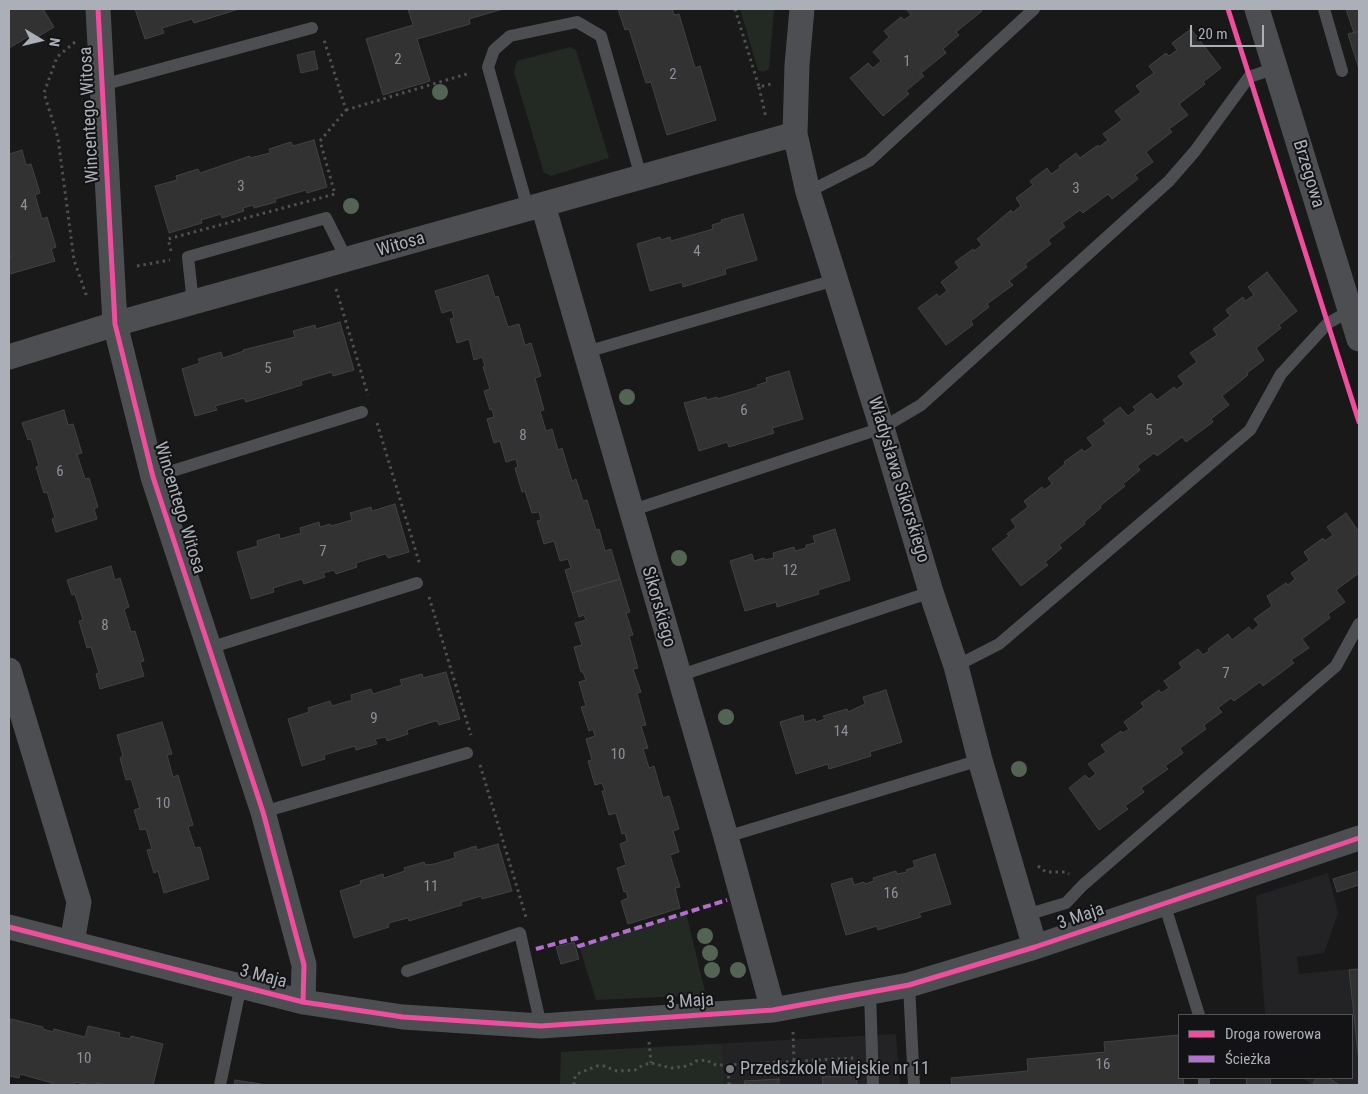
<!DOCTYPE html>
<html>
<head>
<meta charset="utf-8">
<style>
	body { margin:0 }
	#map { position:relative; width:1368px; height:1094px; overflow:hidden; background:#191919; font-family:"Roboto Condensed",sans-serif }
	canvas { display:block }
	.frame { position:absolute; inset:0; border:10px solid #abb0b8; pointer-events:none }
	.legend { position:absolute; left:1178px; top:1014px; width:175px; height:65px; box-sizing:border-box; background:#131315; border:1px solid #505256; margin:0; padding:6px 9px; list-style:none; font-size:15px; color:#abb0b8 }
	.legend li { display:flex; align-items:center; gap:10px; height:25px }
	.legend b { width:25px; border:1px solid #505256 }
	.north { position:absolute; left:15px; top:15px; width:50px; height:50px; -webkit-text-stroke:4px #131315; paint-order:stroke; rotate:99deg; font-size:14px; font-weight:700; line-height:20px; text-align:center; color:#abb0b8 }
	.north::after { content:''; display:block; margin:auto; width:18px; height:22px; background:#abb0b8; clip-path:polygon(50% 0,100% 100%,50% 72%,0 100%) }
	.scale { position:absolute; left:1190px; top:25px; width:74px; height:22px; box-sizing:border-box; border:2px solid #abb0b8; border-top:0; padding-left:6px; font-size:15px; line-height:18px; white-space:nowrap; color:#abb0b8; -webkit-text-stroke:4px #131315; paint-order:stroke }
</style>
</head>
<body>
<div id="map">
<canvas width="1368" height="1094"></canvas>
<div class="frame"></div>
<ul class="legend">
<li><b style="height:6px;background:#ef4d9e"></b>Droga rowerowa</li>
<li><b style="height:6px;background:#b36fd0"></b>Ścieżka</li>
</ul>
<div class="north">N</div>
<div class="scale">20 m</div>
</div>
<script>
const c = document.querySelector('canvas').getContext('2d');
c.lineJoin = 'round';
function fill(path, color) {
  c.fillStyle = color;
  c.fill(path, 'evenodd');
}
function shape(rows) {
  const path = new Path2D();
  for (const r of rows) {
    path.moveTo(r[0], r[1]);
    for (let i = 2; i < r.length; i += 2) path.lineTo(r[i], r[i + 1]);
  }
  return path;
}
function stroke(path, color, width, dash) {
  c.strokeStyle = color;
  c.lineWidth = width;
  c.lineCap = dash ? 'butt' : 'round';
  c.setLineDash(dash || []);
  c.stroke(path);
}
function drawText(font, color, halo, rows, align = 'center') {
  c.font = font + ' "Roboto Condensed",sans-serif';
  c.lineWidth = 4;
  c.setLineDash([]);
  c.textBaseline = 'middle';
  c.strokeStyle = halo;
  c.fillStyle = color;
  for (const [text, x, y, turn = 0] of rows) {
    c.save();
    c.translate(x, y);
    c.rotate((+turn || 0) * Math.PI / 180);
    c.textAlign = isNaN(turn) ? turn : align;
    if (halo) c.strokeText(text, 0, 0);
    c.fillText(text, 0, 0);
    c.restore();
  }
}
const built = shape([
	[1328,873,1338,913,1324,953,1297,957,1299,974,1359,968,1359,1085,1312,1085,1303,1078,1352,1078,1352,1015,1265,1015,1256,896],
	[896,1034,900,1085,560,1085,561,1052]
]);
const green = shape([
	[740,9,774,9,769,69,763,72,758,70],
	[570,47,576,50,609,158,551,176,544,173,514,72,517,61],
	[686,913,706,995,596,1000,579,946],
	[722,1044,724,1085,560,1085,561,1052]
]);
const building = shape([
	[9,9,43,9,54,27,36,38,33,34,9,48,9,9],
	[135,9,239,9,194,23,192,19,162,28,164,33,145,39,135,9],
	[408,9,503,9,469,19,470,24,417,39,430,81,383,95,366,39,413,25,408,9],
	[618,9,672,9,674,15,679,14,695,68,700,66,716,120,667,135,651,82,646,83,629,29,625,30,618,9],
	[906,9,980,9,982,11,956,32,959,35,943,49,946,53,921,73,924,76,906,91,909,94,883,116,850,78,868,63,873,68,881,61,873,52,889,37,884,31,901,17,904,20,911,15,906,9],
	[1346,9,1359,9,1359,31,1354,33,1346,9],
	[1191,29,1221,68,1203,82,1205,84,1179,104,1188,115,1169,129,1172,132,1146,152,1153,162,1135,175,1138,179,1112,199,1108,194,1083,213,1080,210,1062,223,1065,227,1048,240,1051,244,1025,264,1027,267,1009,281,1013,285,987,304,989,307,971,321,973,325,946,345,918,308,937,294,939,297,947,291,941,282,959,268,955,262,973,249,974,251,982,245,977,239,1011,210,1012,213,1021,206,1016,198,1033,185,1030,181,1047,168,1051,174,1060,168,1059,166,1076,153,1080,158,1098,145,1099,147,1108,140,1103,134,1122,120,1115,111,1141,92,1136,86,1154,73,1149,66,1166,53,1169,56,1177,50,1172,43,1191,29],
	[1359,31,1359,69,1348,34,1359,31],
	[314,51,318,69,301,73,297,55,314,51],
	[314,140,327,187,307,193,306,190,275,199,276,202,254,208,253,205,243,208,244,211,222,218,221,214,201,220,202,223,169,233,155,186,177,180,176,176,198,169,200,173,250,156,250,158,270,153,269,149,291,142,293,146,314,140],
	[22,150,26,165,31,164,40,193,35,195,42,219,47,217,56,247,51,249,55,261,10,274,9,268,9,258,11,258,9,251,9,154,22,150],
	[743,214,757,260,725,269,726,274,683,287,682,282,650,291,637,244,660,237,661,240,670,237,671,241,713,229,712,225,722,222,721,220,743,214],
	[1267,272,1297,311,1279,325,1281,328,1256,348,1264,360,1247,373,1248,375,1222,396,1229,405,1211,419,1213,422,1186,442,1182,437,1157,456,1154,453,1137,466,1140,470,1123,484,1125,486,1100,506,1101,508,1084,522,1085,524,1059,545,1062,548,1045,562,1048,565,1021,586,992,549,1009,536,1007,534,1016,527,1011,520,1028,507,1024,501,1042,487,1044,490,1052,484,1048,478,1065,464,1064,462,1082,449,1084,452,1093,446,1087,438,1106,424,1103,420,1120,407,1128,416,1136,410,1133,407,1151,393,1157,400,1174,387,1176,390,1184,384,1178,376,1197,362,1190,353,1217,335,1213,329,1230,316,1226,310,1243,297,1245,301,1254,295,1248,287,1267,272],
	[488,275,495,297,498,296,508,327,519,324,525,345,531,343,541,376,535,378,544,410,540,411,546,431,552,429,558,450,562,448,572,481,576,479,583,501,587,500,596,530,599,529,605,551,611,549,620,579,572,593,565,570,571,568,568,559,560,561,554,541,544,544,537,521,541,520,539,512,532,513,525,491,522,492,515,468,518,467,516,459,506,462,500,441,494,443,487,419,494,417,492,409,490,410,484,391,490,389,483,367,485,366,482,357,474,360,469,339,457,343,450,319,454,318,452,310,442,313,435,291,488,275],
	[340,322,354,370,333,376,332,372,301,381,302,385,276,393,246,402,244,398,215,406,217,410,195,416,182,369,200,363,198,359,221,352,223,358,244,351,243,350,295,337,293,331,315,325,316,329,340,322],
	[789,371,803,419,772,428,774,433,729,447,727,442,699,451,684,403,706,397,707,400,717,397,717,399,758,387,757,385,767,382,766,378,789,371],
	[64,410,68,425,73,424,82,453,77,454,85,479,89,478,98,507,94,509,97,519,56,532,52,519,55,518,47,492,44,493,36,467,39,466,31,439,28,440,22,423,64,410],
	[395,504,409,552,388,558,386,554,385,554,356,563,357,567,336,574,334,570,323,573,325,577,304,584,302,579,273,588,274,592,251,599,237,552,258,546,257,541,279,534,280,539,301,533,300,528,319,522,320,527,330,524,331,526,352,520,350,513,371,507,372,511,395,504],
	[1346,513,1359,532,1359,573,1336,590,1345,602,1328,614,1330,618,1302,639,1309,648,1291,660,1294,663,1263,686,1260,682,1234,701,1231,698,1218,708,1222,712,1204,725,1206,729,1180,748,1183,753,1165,766,1168,769,1141,788,1144,792,1125,806,1128,809,1099,830,1069,788,1085,775,1089,779,1096,774,1088,764,1106,752,1101,745,1121,731,1123,733,1129,729,1124,722,1144,707,1141,703,1159,690,1161,693,1169,688,1164,681,1182,668,1179,663,1198,649,1203,655,1209,651,1208,649,1228,634,1232,640,1249,627,1252,631,1259,625,1254,619,1272,606,1267,596,1286,583,1288,585,1295,579,1291,573,1309,560,1304,552,1323,538,1325,541,1333,535,1327,527,1346,513],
	[835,529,850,580,818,590,819,594,777,607,776,602,745,611,730,561,752,554,754,561,764,558,764,560,774,558,773,553,794,547,795,551,806,548,806,545,815,543,813,536,835,529],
	[111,566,115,580,120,578,129,607,124,609,131,632,135,631,144,661,140,662,144,676,100,689,96,674,99,673,91,647,87,648,79,621,83,620,75,594,72,595,67,580,111,566],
	[620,579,630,612,626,613,633,635,629,636,638,668,633,669,641,692,637,693,646,725,641,726,648,748,643,749,649,768,654,766,663,798,669,796,679,829,673,831,679,852,670,855,680,887,675,888,680,908,628,924,621,901,628,898,626,891,624,892,617,868,626,865,620,844,627,841,625,833,622,834,616,813,609,815,602,791,605,791,602,783,595,785,588,761,592,760,586,739,595,736,593,729,589,731,581,707,586,706,579,682,586,680,583,672,581,672,574,647,582,645,575,623,586,620,584,615,579,617,572,593,620,579],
	[446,672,460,719,439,725,437,721,435,721,407,730,408,734,387,741,386,737,375,739,377,744,356,750,355,746,324,755,325,759,302,766,288,719,309,712,308,708,330,701,332,706,352,700,351,695,371,689,373,694,402,685,400,680,422,674,423,678,446,672],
	[886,690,902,742,870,752,871,756,829,769,828,764,796,774,780,722,803,715,804,722,815,719,816,722,825,719,823,716,847,709,848,712,865,704,863,697,886,690],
	[162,722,172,754,167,755,173,777,178,775,193,825,188,827,195,848,200,847,209,879,164,893,158,871,154,873,147,850,152,849,146,829,140,830,134,810,140,808,131,779,126,780,120,758,123,756,117,735,162,722],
	[498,844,512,891,482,899,481,896,478,897,461,902,462,905,409,921,408,918,392,922,388,924,389,927,354,938,340,891,361,884,360,881,383,874,384,878,405,871,404,868,424,862,425,865,434,864,455,858,454,853,476,846,477,850,498,844],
	[935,854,951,904,919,913,921,917,878,930,877,926,846,935,831,884,852,878,854,885,864,882,865,884,874,881,873,878,896,871,897,874,907,872,906,870,915,867,913,861,935,854],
	[1359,871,1359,885,1337,892,1333,879,1359,871],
	[574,942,579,959,561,964,556,947,574,942],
	[1359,969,1359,1062,1349,970,1359,969],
	[11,1019,43,1027,43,1029,53,1032,54,1029,85,1037,88,1026,120,1033,119,1037,130,1039,131,1036,163,1044,153,1085,106,1085,96,1083,96,1085,90,1085,75,1082,74,1085,51,1085,52,1083,20,1074,19,1078,9,1076,9,1027,11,1019],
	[1179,1035,1179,1078,1183,1078,1184,1085,952,1085,951,1078,1028,1071,1027,1059,1105,1052,1104,1042,1179,1035],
	[856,1075,857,1085,823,1085,822,1077,856,1075],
	[1246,1078,1270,1078,1271,1085,1247,1085,1246,1078],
	[1317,1078,1329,1078,1339,1085,1315,1085,1313,1083,1317,1078],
	[779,1079,779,1085,745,1085,744,1081,779,1079],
	[235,1080,267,1085,234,1085,235,1080]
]);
const path = shape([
	[735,9,759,87,771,84],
	[1228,9,1244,59],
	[75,42,57,57,44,93,58,138,74,260,87,297],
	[759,87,766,118],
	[1255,98,1271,147],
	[346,110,470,73],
	[171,251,168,239,335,194,320,141,346,110,324,40],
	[137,266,170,260],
	[336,289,368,395],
	[1337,353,1359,422],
	[377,423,420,565],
	[429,597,471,735],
	[480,765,526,917],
	[1038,866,1046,872,1066,872,1069,874],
	[793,1032,794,1061],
	[649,1042,651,1063],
	[574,1085,574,1079,577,1074,597,1066,604,1066,617,1071,635,1070,643,1065,651,1063,671,1068,688,1066,696,1061,706,1060,716,1065,728,1065],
	[729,1085,728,1065,854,1058]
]);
const service = shape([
	[1324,9,1342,71],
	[102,85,312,28],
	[808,192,869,161,1034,9],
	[528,209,488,67,494,50,510,36,577,22,601,36,641,177],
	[193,303,188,257,326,218,347,260],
	[586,352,835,280],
	[153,477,362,412],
	[630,511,882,428,921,405,1169,181,1195,151,1249,77,1276,68],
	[209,648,417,583],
	[956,666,999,644,1250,430,1281,374,1328,323,1350,311],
	[678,676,931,592],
	[263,812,467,753],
	[726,837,980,760],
	[1164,903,1199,1015],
	[1026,915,1066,903,1083,885,1336,666,1359,624],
	[407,971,520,933,541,1026],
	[909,985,914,1085],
	[870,992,873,1085],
	[220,1085,241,985],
	[1204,1085,1204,1078]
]);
const minor = shape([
	[98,9,115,324,153,477,263,812,304,965,303,1002],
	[802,9,797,65,795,134,808,192,882,428,931,592,956,666,980,760,1035,947],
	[1257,9,1359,339],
	[543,205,726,837,773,1010],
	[9,357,115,324,795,134],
	[9,670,79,902,72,943],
	[9,927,303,1002,403,1017,541,1026,773,1010,909,985,1035,947,1359,838]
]);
const quiet = shape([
	[536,949,576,938,579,946,727,900]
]);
const cycleway = shape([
	[98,9,115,324,153,477,263,812,304,965,303,1002],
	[1228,9,1359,422],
	[9,927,303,1002,403,1017,541,1026,773,1010,909,985,1035,947,1359,838]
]);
const trees = [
	[440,92],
	[351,206],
	[627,397],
	[679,558],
	[726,717],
	[1019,769],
	[705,936],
	[710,953],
	[712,970],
	[738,970]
];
const markers = [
	[730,1069,5,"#787b80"]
];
const numberNames = [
	["2",398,60],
	["1",907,62],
	["2",673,75],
	["3",241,187],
	["3",1076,189],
	["4",24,206],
	["4",697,252],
	["5",268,369],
	["6",744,411],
	["5",1149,431],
	["8",523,436],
	["6",60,472],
	["7",323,552],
	["12",790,571],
	["8",105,626],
	["7",1226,674],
	["9",374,719],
	["14",841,732],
	["10",618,755],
	["10",163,804],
	["11",431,887],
	["16",891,894],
	["10",84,1059],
	["16",1103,1065]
];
const streetNames = [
	["Wincentego Witosa",90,115,-93],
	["Brzegowa",1308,174,73],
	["Witosa",401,245,-16],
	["Władysława Sikorskiego",898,480,73],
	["Wincentego Witosa",179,508,73],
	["Sikorskiego",658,607,74],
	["3 Maja",1081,917,-19],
	["3 Maja",263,977,15],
	["3 Maja",690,1002,-4]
];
const poiNames = [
	["Przedszkole Miejskie nr 11",740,1069]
];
fill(built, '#232325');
fill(green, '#232923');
fill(building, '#323233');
stroke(building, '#414245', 1);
stroke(path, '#4f5052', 3, [2.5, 4]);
stroke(service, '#4d4e51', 12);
stroke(minor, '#4d4e51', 25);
stroke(quiet, '#b36fd0', 4, [8, 4]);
stroke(cycleway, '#ef4d9e', 5);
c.fillStyle = '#546454';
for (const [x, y] of trees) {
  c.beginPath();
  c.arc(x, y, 8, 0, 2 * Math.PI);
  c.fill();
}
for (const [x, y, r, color] of markers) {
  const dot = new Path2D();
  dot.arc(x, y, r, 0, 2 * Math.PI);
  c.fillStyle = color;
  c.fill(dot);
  stroke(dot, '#131315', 2);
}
drawText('15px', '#8d9097', null, numberNames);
drawText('18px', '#abb0b8', '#131315', streetNames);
drawText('18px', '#abb0b8', '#131315', poiNames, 'left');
</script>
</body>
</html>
